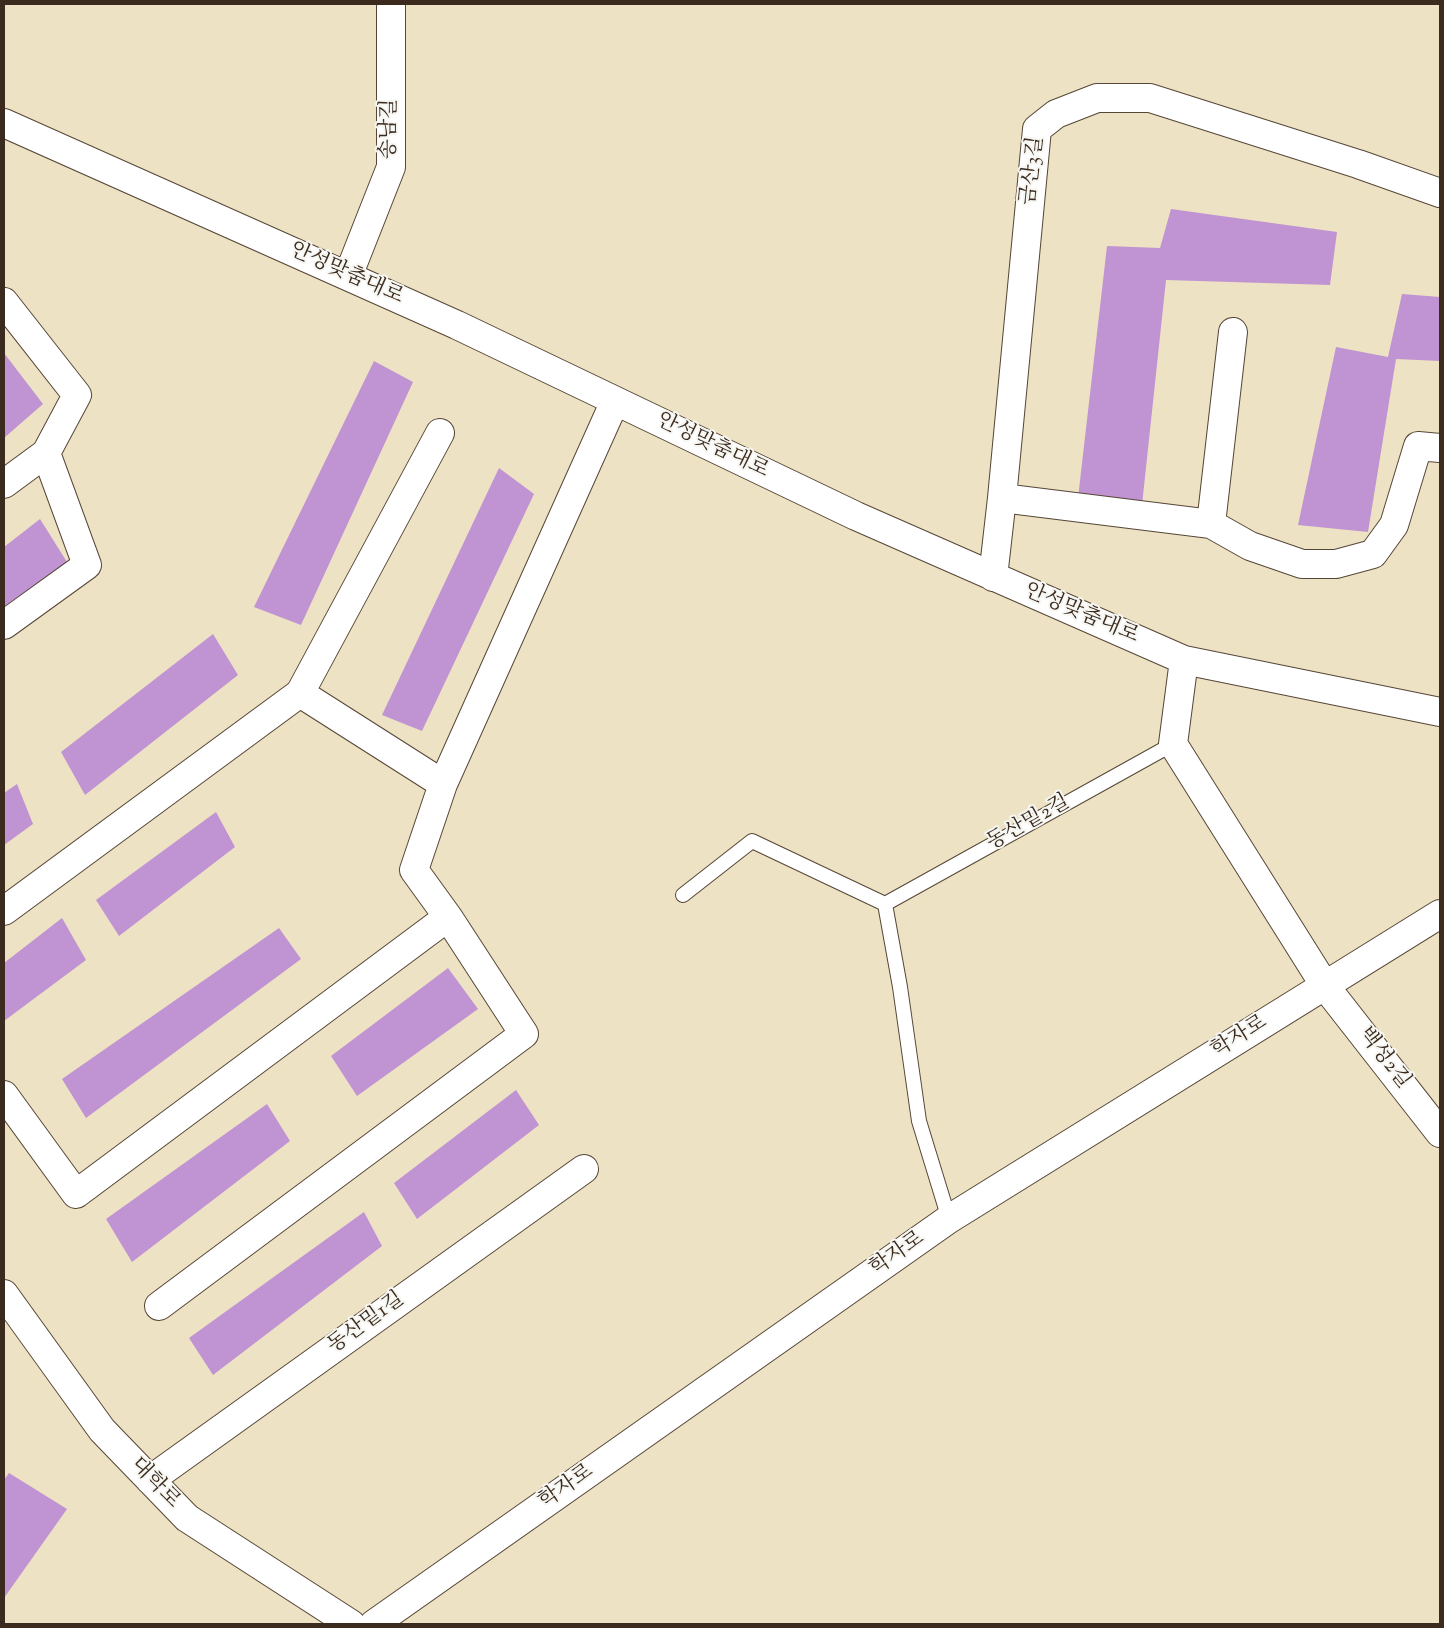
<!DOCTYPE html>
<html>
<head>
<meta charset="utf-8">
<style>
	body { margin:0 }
	#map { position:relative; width:1444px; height:1628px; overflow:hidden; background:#ede2c3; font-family:"Sorts Mill Goudy",serif }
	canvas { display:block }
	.frame { position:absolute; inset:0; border:5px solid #3b2a1e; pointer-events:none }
</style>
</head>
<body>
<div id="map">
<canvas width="1444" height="1628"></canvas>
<div class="frame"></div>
</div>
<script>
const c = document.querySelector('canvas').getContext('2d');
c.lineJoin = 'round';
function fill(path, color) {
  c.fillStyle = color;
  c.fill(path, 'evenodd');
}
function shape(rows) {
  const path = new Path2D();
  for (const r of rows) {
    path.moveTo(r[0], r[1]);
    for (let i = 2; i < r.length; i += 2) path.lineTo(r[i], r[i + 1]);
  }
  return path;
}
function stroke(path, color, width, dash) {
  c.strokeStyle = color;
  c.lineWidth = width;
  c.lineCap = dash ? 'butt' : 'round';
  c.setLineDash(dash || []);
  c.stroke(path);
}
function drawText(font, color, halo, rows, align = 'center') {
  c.font = font + ' "Sorts Mill Goudy","Noto Serif KR",serif';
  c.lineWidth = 4;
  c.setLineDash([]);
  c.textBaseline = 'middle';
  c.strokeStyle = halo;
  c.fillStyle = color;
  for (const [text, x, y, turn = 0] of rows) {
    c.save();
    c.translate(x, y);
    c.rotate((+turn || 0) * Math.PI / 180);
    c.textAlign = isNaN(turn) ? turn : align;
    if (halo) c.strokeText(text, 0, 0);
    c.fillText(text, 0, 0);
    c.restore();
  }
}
const building = shape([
	[1171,209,1337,232,1330,285,1166,280,1142,505,1078,498,1107,246,1160,248],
	[1402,294,1440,297,1440,361,1396,359,1368,532,1298,525,1336,347,1388,357],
	[4,353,43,404,4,438],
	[374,361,413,382,301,625,254,607],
	[499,468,534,494,422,731,382,715],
	[40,519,67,562,4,609,4,547],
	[213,634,238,675,85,795,61,752],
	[17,784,33,824,4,845,4,793],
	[216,812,235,847,119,936,96,900],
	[62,918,86,960,4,1021,4,963],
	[279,928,301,959,86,1118,62,1079],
	[448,968,478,1009,357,1096,331,1056],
	[516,1090,539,1125,417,1219,394,1183],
	[267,1104,290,1141,132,1262,106,1219],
	[364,1212,382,1246,213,1375,189,1338],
	[9,1473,67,1509,4,1598,4,1480]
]);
const service = shape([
	[683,895,752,841,885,904],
	[949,1219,919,1121,900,987,885,904,1173,744]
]);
const minor = shape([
	[4,123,457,325,856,516,1184,660,1440,712],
	[348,276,391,167,391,4],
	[4,302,77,395,46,453,87,565,4,625],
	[440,433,300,693,443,784,615,401],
	[4,484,46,453],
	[1002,498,1211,524,1250,546,1302,564,1336,564,1373,554,1394,525,1418,446,1440,448],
	[1211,524,1233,332],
	[993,577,1002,498,1037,129,1056,114,1097,98,1150,98,1358,164,1440,193],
	[1184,660,1173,744,1325,986,1440,1133],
	[4,911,300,693],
	[4,1095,76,1194,448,917,414,870,443,784],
	[4,1294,102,1430,187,1518,351,1624],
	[159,1306,524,1034,448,917],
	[150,1480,584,1169],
	[374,1624,949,1219,1440,914]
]);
const streetNames = [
	["송남길",391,129,-89],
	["금산3길",1034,171,-83],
	["안성맞춤대로",346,275,24],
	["안성맞춤대로",712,447,26],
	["안성맞춤대로",1081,615,23],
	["동산밑2길",1029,824,-29],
	["학자로",1240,1038,-32],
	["백성2길",1383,1059,52],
	["학자로",898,1255,-35],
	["동산밑1길",367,1324,-36],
	["대학로",154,1484,46],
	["학자로",567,1488,-35]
];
fill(building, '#c093d3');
stroke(service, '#564637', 16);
stroke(minor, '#564637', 30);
stroke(service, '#fff', 14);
stroke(minor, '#fff', 28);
drawText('21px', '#3b2a1e', '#f6f6f2', streetNames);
</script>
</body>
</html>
